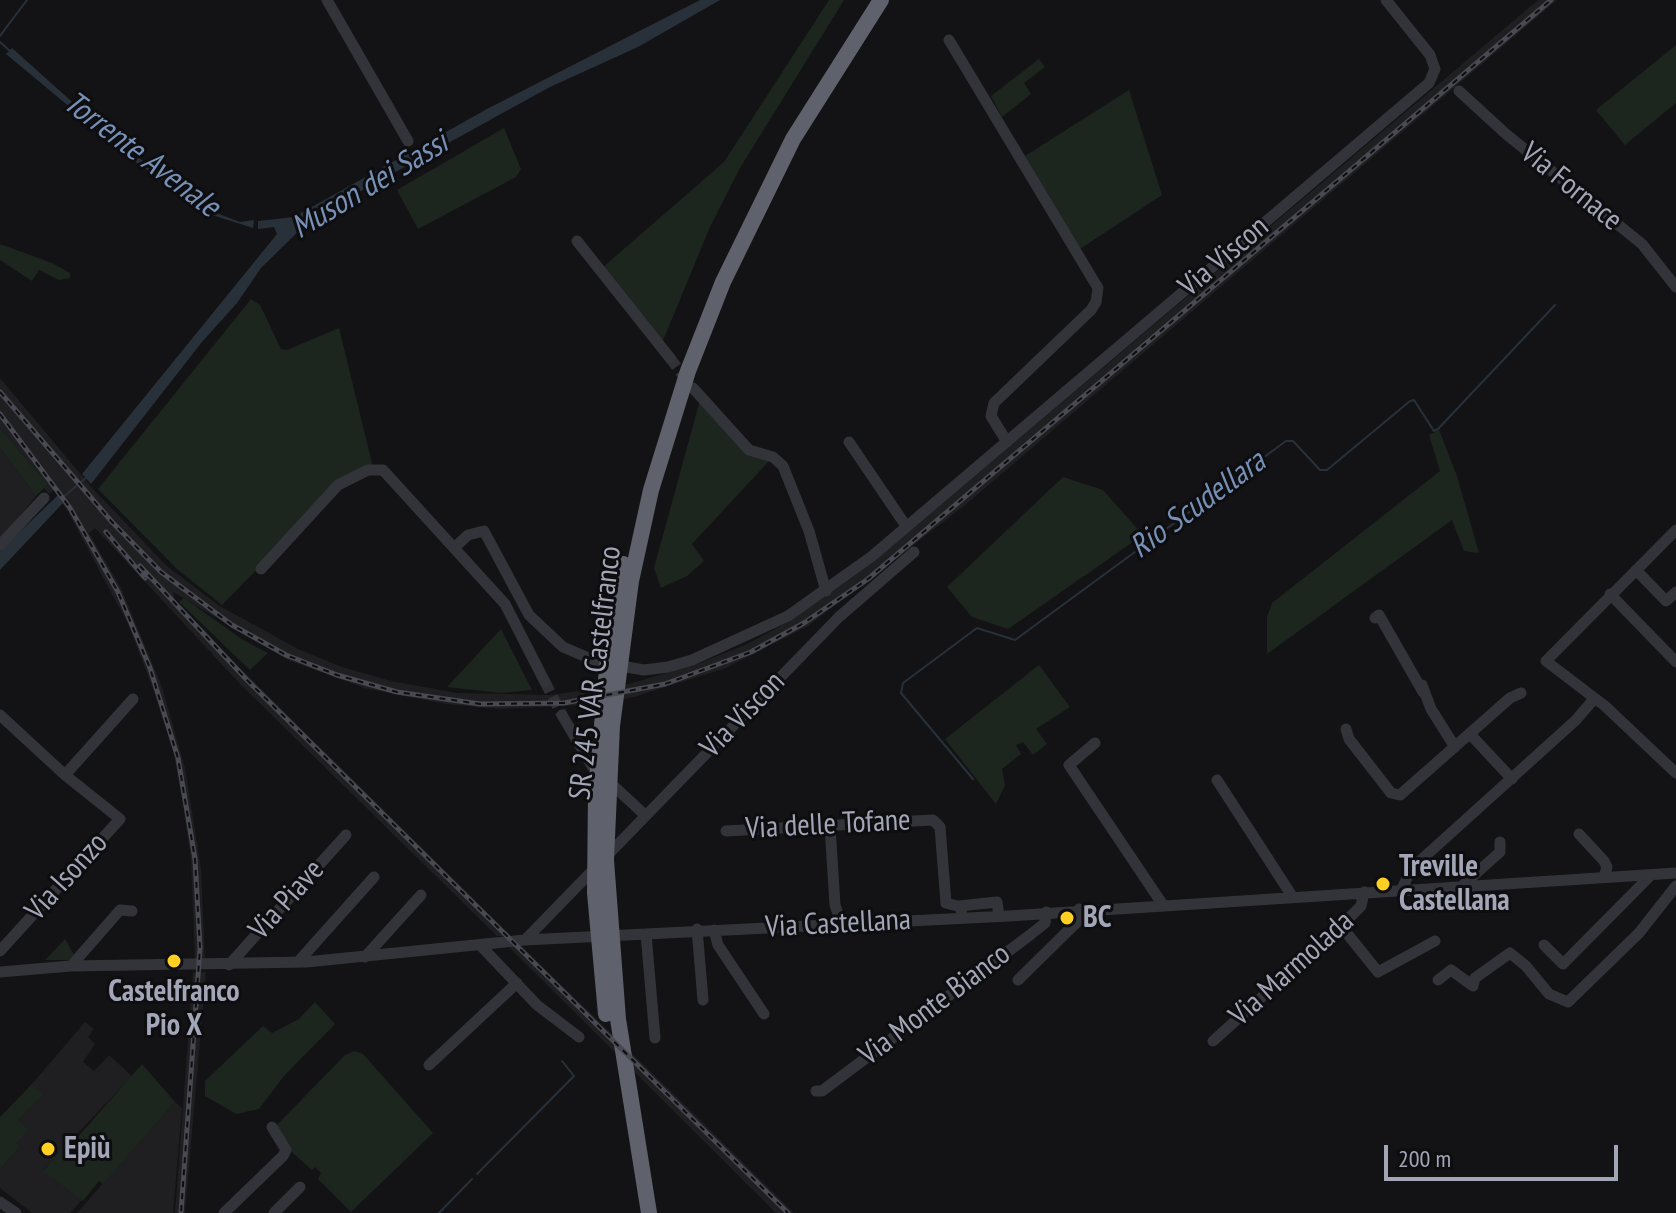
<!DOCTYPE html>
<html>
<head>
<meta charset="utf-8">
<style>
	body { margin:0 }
	#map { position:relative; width:1676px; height:1213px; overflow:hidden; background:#131315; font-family:"PT Sans Narrow",sans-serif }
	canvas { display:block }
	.scale { position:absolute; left:1384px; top:1145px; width:234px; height:36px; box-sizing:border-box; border:4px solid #a3a6b7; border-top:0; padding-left:10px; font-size:24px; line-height:28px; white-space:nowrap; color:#a3a6b7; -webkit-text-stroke:6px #0e0e10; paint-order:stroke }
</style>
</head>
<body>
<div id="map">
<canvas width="1676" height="1213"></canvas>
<div class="scale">200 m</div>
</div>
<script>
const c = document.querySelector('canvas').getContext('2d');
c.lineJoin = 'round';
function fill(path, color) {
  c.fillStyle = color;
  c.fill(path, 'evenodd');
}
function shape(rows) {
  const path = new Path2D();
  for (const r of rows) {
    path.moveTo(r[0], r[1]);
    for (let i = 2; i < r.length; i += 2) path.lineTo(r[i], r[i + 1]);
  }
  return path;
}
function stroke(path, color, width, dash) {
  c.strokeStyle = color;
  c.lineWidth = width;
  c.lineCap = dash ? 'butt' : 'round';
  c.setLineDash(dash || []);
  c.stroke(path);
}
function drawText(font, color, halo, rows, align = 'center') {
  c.font = font + ' "PT Sans Narrow",sans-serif';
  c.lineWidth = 6;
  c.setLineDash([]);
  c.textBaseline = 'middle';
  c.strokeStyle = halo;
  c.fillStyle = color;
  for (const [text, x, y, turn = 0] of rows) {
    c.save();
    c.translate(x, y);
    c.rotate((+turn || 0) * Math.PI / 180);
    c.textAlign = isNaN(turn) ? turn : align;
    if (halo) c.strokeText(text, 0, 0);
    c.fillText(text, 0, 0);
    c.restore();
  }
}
const built = shape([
	[1538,0,1557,0,964,506,808,626,726,668,634,697,586,705,499,709,446,704,364,688,288,660,173,592,175,600,242,670,511,936,497,936,240,684,95,528,89,533,121,588,162,687,185,768,201,868,205,960,195,960,191,860,183,804,174,754,155,694,128,624,67,510,54,490,49,494,44,488,48,484,0,428,0,378,93,489,167,566,218,605,298,649,342,667,391,681,457,693,550,695,629,684,700,663,747,644,790,621,872,563],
	[0,448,36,496,0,540],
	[521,946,677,1097,794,1213,776,1213,509,947],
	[206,972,185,1213,175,1213,193,973],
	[85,1022,94,1029,88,1037,95,1044,83,1062,94,1071,109,1055,132,1076,43,1170,82,1200,70,1213,32,1213,0,1188,0,1169,20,1147,16,1144,18,1120,42,1094,32,1084],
	[175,1102,182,1108,173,1213,77,1213]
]);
const green = shape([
	[829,0,844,0,740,168,710,227,662,343,602,268,724,162],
	[1676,45,1676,103,1625,145,1596,110],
	[1039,59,1045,67,1024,83,1031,94,1002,117,991,96],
	[1129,90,1162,195,1080,249,1025,156],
	[504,128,521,169,516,177,418,229,397,190],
	[0,244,52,263,70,273,70,278,59,280,39,270,32,281,0,260],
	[251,299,260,305,281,349,287,350,339,328,373,467,350,474,222,605,177,569,98,489],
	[700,400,733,436,770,460,692,544,704,561,687,576,661,588,654,568],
	[0,428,48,484,36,496,0,448],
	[1439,430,1457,476,1479,553,1464,551,1452,520,1267,654,1267,617,1272,603,1440,471,1429,435],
	[1063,477,1103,490,1143,535,1008,629,972,617,947,587],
	[184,598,243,640,268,653,250,670,179,602],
	[501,629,532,690,501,693,447,687],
	[1039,665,1070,707,1036,729,1047,744,1033,755,1023,742,1016,745,1021,754,1002,769,1005,785,996,804,945,739],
	[65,939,74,955,70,960,45,960],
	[315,1002,335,1024,284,1076,259,1109,236,1114,205,1096,205,1081,263,1026,272,1033,299,1019],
	[354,1051,363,1054,433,1133,351,1212,318,1179,321,1173,315,1167,312,1170,285,1146,276,1126,345,1055],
	[142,1064,175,1102,103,1184,99,1181,83,1201,43,1171,70,1139,76,1139],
	[32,1084,43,1094,18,1120,29,1130,16,1143,20,1147,0,1169,0,1117]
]);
const water = shape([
	[700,0,720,0,638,47,550,87,312,218,261,268,237,303,202,342,91,484,82,474,277,234,274,227,258,229,258,221,294,217,487,109],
	[12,48,118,143,216,213,240,222,254,220,253,228,212,215,137,163,6,54],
	[58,495,63,503,0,570,0,551]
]);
const stream = shape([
	[0,36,27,0],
	[0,42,11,52],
	[61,499,87,477],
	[973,779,901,693,903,683,977,628,1015,640,1286,441,1293,441,1320,470,1327,470,1410,401,1414,400,1434,431,1438,429,1555,305],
	[477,1174,574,1076,562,1061],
	[439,1213,472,1179]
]);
const minorTunnel = shape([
	[670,358,689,383],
	[545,682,562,715]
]);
const minor = shape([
	[327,0,408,141],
	[949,40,1098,288,1096,302,1091,310,994,403,991,416,1007,442],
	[1459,91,1506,134,1642,244,1676,287],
	[577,241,670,358],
	[693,388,749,450,773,457,783,466,809,531,826,591],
	[849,442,906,526],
	[1676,530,1546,661,1605,706,1676,773],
	[0,545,44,498],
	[454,548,468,535,484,531,529,615,563,647,598,662,644,670,668,667,692,660,788,616,871,557,1429,83,1435,69,1430,55,1386,0],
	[261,569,338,485,368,470,383,470,505,604,545,682],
	[1636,570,1666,601,1676,592],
	[1610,594,1676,662],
	[1375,618,1379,615,1423,692],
	[1422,685,1431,709,1455,747],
	[0,715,65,775,120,819,0,951],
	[562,715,592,766,645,815],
	[1346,729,1349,739,1391,793,1400,795,1510,698,1521,693],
	[1470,734,1512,779],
	[1095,743,1069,765,1163,905],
	[65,775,133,699],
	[1217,780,1292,896],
	[830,826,835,905,842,925],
	[726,831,933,820,940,827,946,903,961,907,962,918],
	[1579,834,1604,861,1607,867,1604,877],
	[1463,885,1500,852,1500,842],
	[1402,889,1411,869,1576,720,1594,699],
	[959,906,997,902,999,916],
	[1341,926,1378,972,1435,941],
	[697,929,703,1000],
	[714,930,718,945,764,1014],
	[646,934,655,1038],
	[525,940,839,617,914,552],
	[1544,945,1563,964,1651,875],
	[481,946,537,1005,579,1037],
	[365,957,421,895],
	[298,962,374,877],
	[229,965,346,835],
	[71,966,120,910,132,911],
	[0,972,71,966,306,962,525,940,1009,916,1676,873],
	[1018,980,1078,921,1079,909],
	[1438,980,1451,970,1473,986,1475,978,1510,953,1526,966,1549,994,1568,1002,1639,933,1676,886],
	[1213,1041,1341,926,1361,906,1364,892],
	[429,1065,517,983],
	[816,1091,822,1091,1030,935,1045,923,1046,912],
	[0,1202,16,1213],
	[224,1213,283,1156,286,1150,272,1127],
	[274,1213,300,1187]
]);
const highway = shape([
	[606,1014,595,893,596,791,610,637,623,564],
	[649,1213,618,1019,606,860,612,726,631,581,651,490,688,371,723,282,793,139,881,0]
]);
const rail = shape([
	[0,392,112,522,161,572,232,625,286,655,337,675,397,692,480,704,564,703,665,684,751,652,804,623,868,579,1551,0],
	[0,414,70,508,118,592,150,668,178,758,195,859,200,948,181,1213],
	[106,532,145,578],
	[140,566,247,680,788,1213]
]);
const markers = [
	[1383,884,8,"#ffd021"],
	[1067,918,8,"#ffd021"],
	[174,961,8,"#ffd021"],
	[48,1149,8,"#ffd021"]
];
const streetNames = [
	["Via Fornace",1571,187,39],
	["Via Viscon",1224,257,-40],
	["SR 245 VAR Castelfranco",596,673,-83],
	["Via Viscon",743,715,-46],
	["Via delle Tofane",828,825,-3],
	["Via Isonzo",67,877,-48],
	["Via Piave",287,900,-48],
	["Via Castellana",838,924,-3],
	["Via Marmolada",1292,969,-42],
	["Via Monte Bianco",935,1005,-37]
];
const poiNames = [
	["Treville",1399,867],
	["Castellana",1399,901],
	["BC",1083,918],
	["Castelfranco",174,992,"center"],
	["Pio X",174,1026,"center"],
	["Epiù",64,1149]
];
const waterNames = [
	["Torrente Avenale",141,155,37],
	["Muson dei Sassi",370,186,-31],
	["Rio Scudellara",1198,505,-36]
];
fill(built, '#1f1f22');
fill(green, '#1d251f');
fill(water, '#28303a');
stroke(stream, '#28303a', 2);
stroke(minorTunnel, '#303035', 11, [11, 5.5]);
stroke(minor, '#33343a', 11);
stroke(highway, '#5f616c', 16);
stroke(rail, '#484951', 5);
stroke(rail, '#0e0e10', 2, [6]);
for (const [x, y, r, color] of markers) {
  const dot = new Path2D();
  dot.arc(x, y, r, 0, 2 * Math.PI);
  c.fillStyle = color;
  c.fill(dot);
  stroke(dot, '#0e0e10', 3);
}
drawText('30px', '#a3a6b7', '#0e0e10', streetNames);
drawText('bold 30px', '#a3a6b7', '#0e0e10', poiNames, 'left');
drawText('italic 32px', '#7690b6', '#0e0e10', waterNames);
</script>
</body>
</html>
